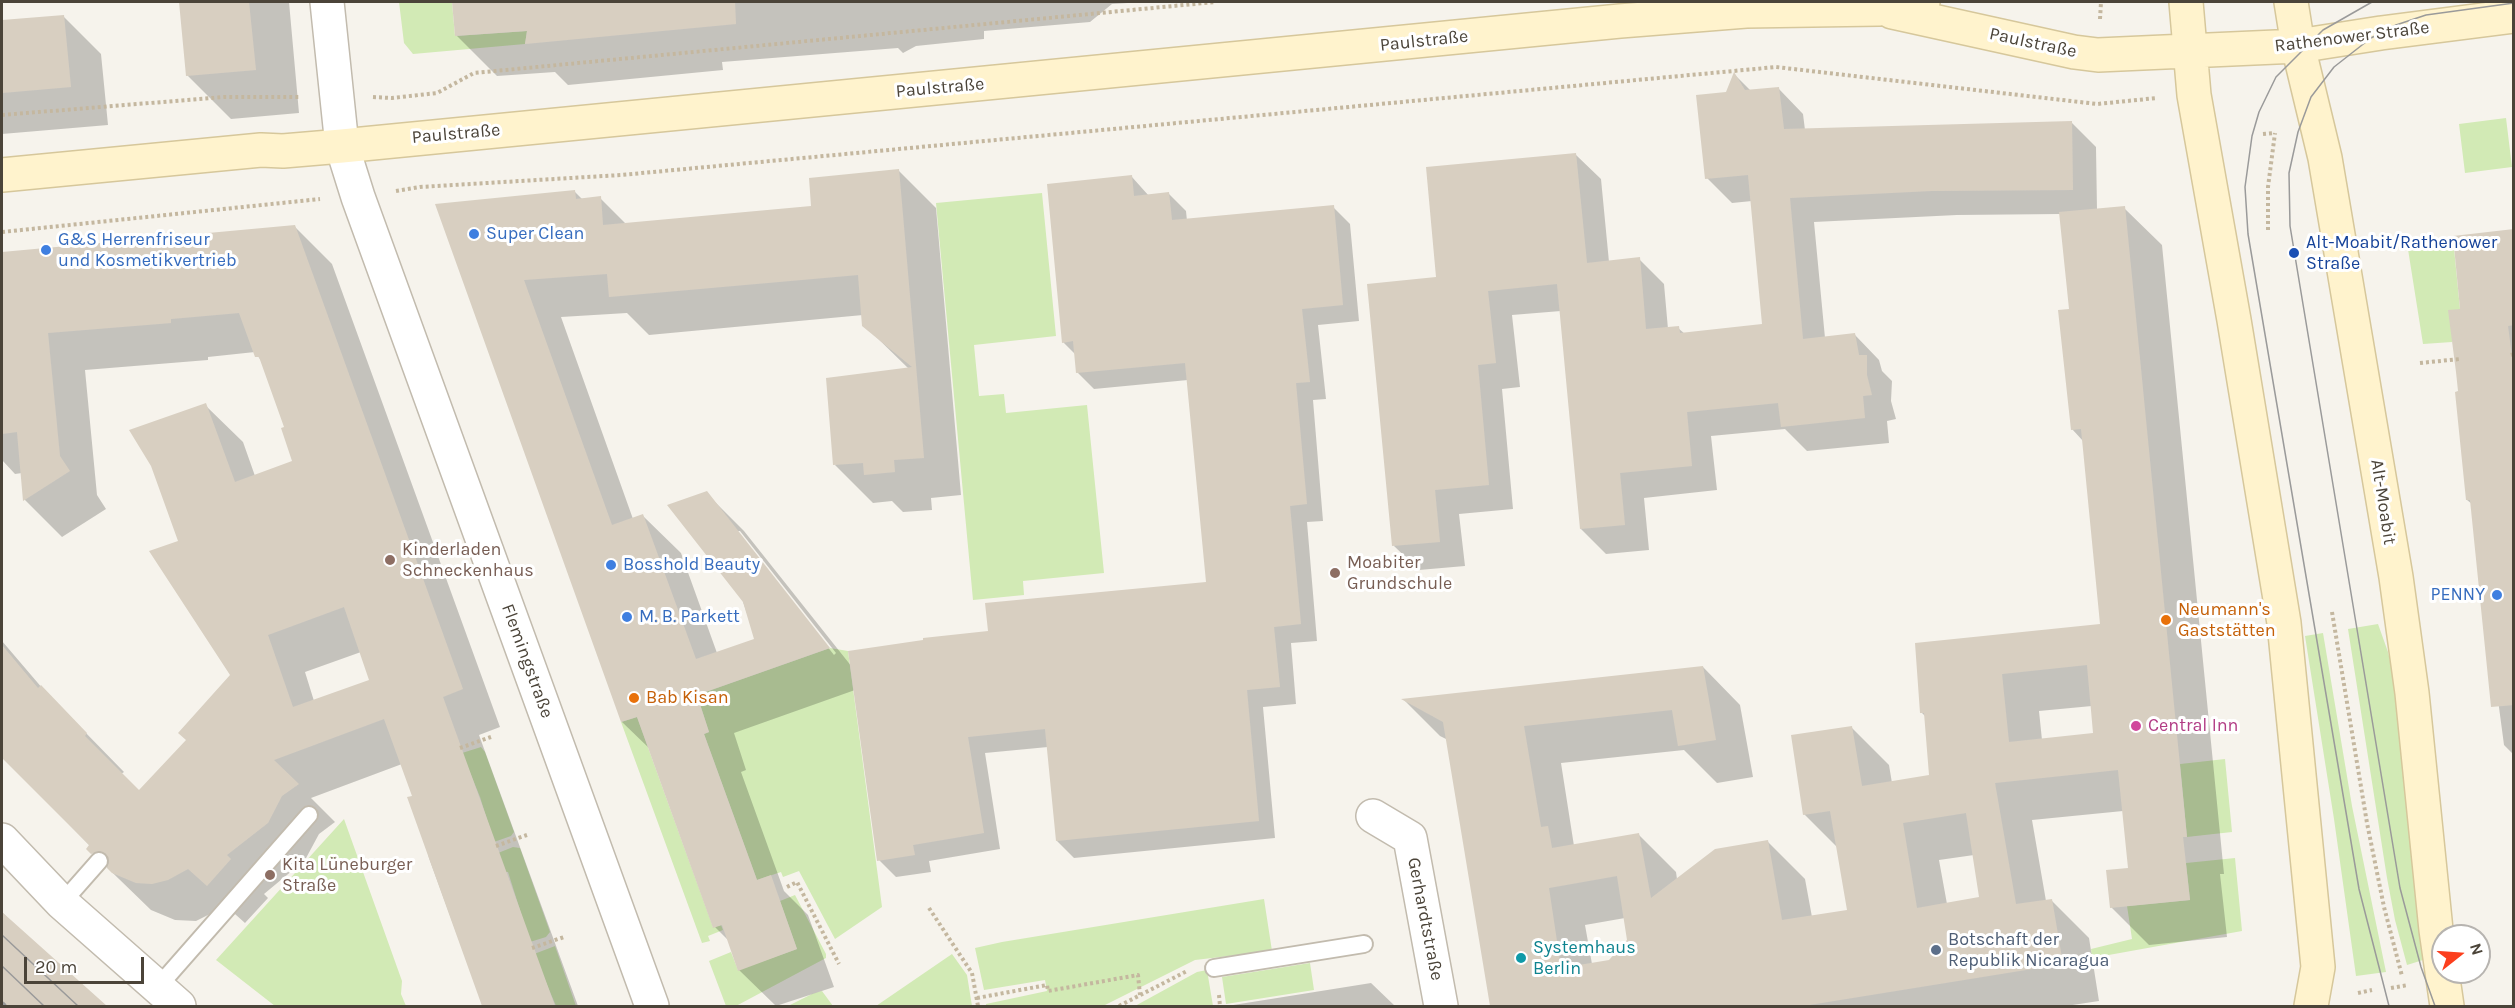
<!DOCTYPE html>
<html>
<head>
<meta charset="utf-8">
<style>
	body { margin:0 }
	#map { position:relative; width:2515px; height:1008px; overflow:hidden; background:#f6f3ec; font-family:Karla,sans-serif }
	canvas { display:block }
	.frame { position:absolute; inset:0; border:3px solid #4b4439; pointer-events:none }
	.north { position:absolute; left:2431px; top:924px; width:60px; height:60px; box-sizing:border-box; background:#fff; border:2px solid #b7b4b0; border-radius:50%; rotate:73deg; font-size:16px; font-weight:700; line-height:24px; text-align:center; color:#4b4439 }
	.north::after { content:''; display:block; margin:auto; width:21px; height:27px; background:#fc3f1d; clip-path:polygon(50% 0,100% 100%,50% 72%,0 100%) }
	.scale { position:absolute; left:24px; top:957px; width:120px; height:27px; box-sizing:border-box; border:3px solid #4b4439; border-top:0; padding-left:8px; font-size:18px; line-height:21px; white-space:nowrap; color:#4b4439; -webkit-text-stroke:4px #fff; paint-order:stroke }
</style>
</head>
<body>
<div id="map">
<canvas width="2515" height="1008"></canvas>
<div class="frame"></div>
<div class="north">N</div>
<div class="scale">20 m</div>
</div>
<script>
const c = document.querySelector('canvas').getContext('2d');
c.lineJoin = 'round';
function fill(path, color) {
  c.fillStyle = color;
  c.fill(path, 'evenodd');
}
function shape(rows) {
  const path = new Path2D();
  for (const r of rows) {
    path.moveTo(r[0], r[1]);
    for (let i = 2; i < r.length; i += 2) path.lineTo(r[i], r[i + 1]);
  }
  return path;
}
function stroke(path, color, width, dash) {
  c.strokeStyle = color;
  c.lineWidth = width;
  c.lineCap = dash ? 'butt' : 'round';
  c.setLineDash(dash || []);
  c.stroke(path);
}
function drawText(font, color, halo, rows, align = 'center') {
  c.font = font + ' Karla,sans-serif';
  c.lineWidth = 6;
  c.setLineDash([]);
  c.textBaseline = 'middle';
  c.strokeStyle = halo;
  c.fillStyle = color;
  for (const [text, x, y, turn = 0] of rows) {
    c.save();
    c.translate(x, y);
    c.rotate((+turn || 0) * Math.PI / 180);
    c.textAlign = isNaN(turn) ? turn : align;
    if (halo) c.strokeText(text, 0, 0);
    c.fillText(text, 0, 0);
    c.restore();
  }
}
const green = shape([
	[399,2,452,2,455,36,527,31,525,44,413,54,404,43],
	[2506,118,2512,167,2465,173,2459,124],
	[1042,193,1056,336,974,345,979,396,1004,394,1006,413,1087,405,1104,573,1023,581,1024,595,973,600,936,203],
	[2453,238,2460,309,2452,342,2423,344,2407,243],
	[2378,624,2388,652,2398,696,2423,960,2407,965,2395,920,2387,878,2348,629],
	[2323,633,2352,806,2386,972,2356,976,2334,819,2305,636],
	[830,648,848,651,882,907,835,939,799,871,783,877,781,872,757,880,704,734,709,732,697,695],
	[637,717,713,927,721,925,723,930,708,936,710,941,702,943,621,722],
	[481,747,485,752,514,832,511,836,494,842,480,797,462,753],
	[2225,759,2232,832,2187,837,2180,764],
	[344,819,402,981,401,994,406,1006,275,1006,216,960],
	[513,847,520,848,550,932,546,937,530,942,508,872,505,872,498,853],
	[2235,858,2242,931,2092,958,2091,949,2132,939,2127,906,2190,900,2186,863],
	[795,895,826,954,826,958,736,1006,726,1006,709,961,731,952,738,970,797,949,780,901],
	[1264,899,1272,951,1195,960,1103,1006,986,1006,986,1004,1047,991,1045,980,984,990,975,948,1002,942],
	[555,946,576,1006,556,1006,534,954],
	[952,954,967,975,972,1006,876,1006],
	[1310,963,1314,990,1226,1004,1222,977],
	[1207,970,1213,1006,1135,1006,1197,972],
	[822,991,833,1006,788,1006,812,994]
]);
const shadow = shape([
	[181,2,289,2,299,113,231,119,187,75],
	[453,2,1144,2,1112,4,1090,22,984,31,984,39,916,46,903,53,898,48,722,62,723,70,568,85,555,72,497,76,456,35],
	[63,16,101,54,108,125,2,134,2,22],
	[1735,75,1751,91,1779,89,1803,114,1805,130,2071,122,2096,147,2097,210,2124,208,2162,245,2224,874,2220,874,2227,937,2149,945,2111,907,2129,869,2123,811,2032,820,2046,901,2051,900,2089,938,2099,1001,2066,1006,1491,1006,1448,740,1440,736,1404,700,1703,667,1740,705,1753,777,1717,783,1684,750,1561,763,1574,846,1639,835,1676,872,1677,879,1768,842,1805,879,1812,917,1849,912,1838,848,1804,814,1851,727,1889,765,1892,783,1931,776,1926,717,1922,713,2101,625,2083,441,2072,429,2070,311,2061,214,1957,215,1814,222,1825,338,1855,335,1879,360,1882,371,1892,381,1891,401,1896,419,1887,421,1889,443,1807,451,1785,429,1711,436,1717,490,1644,498,1649,550,1606,554,1581,529,1561,311,1512,315,1520,387,1502,389,1513,509,1459,514,1465,566,1419,570,1394,546,1437,279,1576,155,1601,179,1609,262,1639,259,1664,284,1668,329,1678,328,1685,334,1764,325,1752,201,1732,203,1707,178,1727,93],
	[2092,706,2094,734,2042,740,2039,711],
	[1974,855,1980,898,1947,904,1939,860],
	[1625,918,1629,940,1610,962,1592,964,1585,925],
	[898,170,936,208,961,495,931,498,932,510,903,512,892,501,873,503,835,465,909,369,864,325,863,315,649,335,627,313,561,317,633,519,643,516,681,553,717,653,756,640,706,493,744,531,852,667,990,632,1208,583,1188,380,1094,389,1077,372,1076,355,1063,342,1132,177,1149,196,1169,194,1186,211,1187,221,1333,207,1350,224,1359,321,1318,325,1326,399,1313,400,1323,521,1307,522,1317,641,1291,643,1296,704,1263,707,1275,838,1074,858,1057,841,1048,747,985,753,1000,849,929,861,931,872,896,877,879,860,855,690,734,733,746,770,741,772,784,891,808,915,834,987,776,1006,739,970,729,941,715,927,650,749,622,722,437,205,575,192,583,200,600,198,627,225,813,208],
	[736,531,740,531,836,653,834,655],
	[294,226,332,264,500,727,479,735,578,1006,483,1006,429,858,414,797,402,764,311,798,335,822,319,834,305,860,264,894,268,898,245,923,226,906,196,921,175,920,151,910,88,849,90,846,2,755,2,641,43,689,124,772,121,774,139,792,187,741,232,675,180,542,205,405,243,442,255,476,294,462,286,428,262,362,255,352,208,357,208,360,85,370,97,495,106,509,62,537,25,500,22,473,15,474,2,460,2,254],
	[361,652,371,681,314,701,305,672],
	[2514,230,2514,755,2504,745,2472,504,2467,500,2462,311],
	[2,912,21,932,106,1006,2,1006],
	[1371,983,1395,1006,1227,1006]
]);
const building = shape([
	[179,2,249,2,256,70,186,76],
	[452,2,735,2,736,24,525,44,527,31,455,36],
	[64,15,71,87,2,93,2,20],
	[1734,72,1745,90,1779,87,1784,129,2072,121,2073,190,1931,191,1790,198,1803,339,1855,333,1859,355,1867,355,1867,375,1872,395,1863,396,1865,418,1781,427,1778,403,1687,412,1692,466,1620,473,1625,525,1580,529,1557,284,1488,291,1496,363,1478,365,1489,485,1435,490,1440,542,1392,546,1367,284,1436,277,1426,167,1576,153,1587,263,1640,257,1646,329,1679,326,1680,333,1762,324,1748,175,1705,179,1696,95,1726,92],
	[899,169,924,458,894,460,895,472,864,475,863,463,833,465,826,378,912,367,862,326,858,275,609,297,607,274,524,280,612,525,643,514,696,659,754,639,743,602,667,505,707,491,830,648,697,695,709,732,704,734,757,880,771,875,797,949,738,971,722,925,713,928,637,717,621,722,435,204,575,190,576,199,601,196,603,225,811,206,809,178],
	[1132,175,1134,196,1169,192,1172,220,1334,205,1343,305,1302,309,1310,382,1296,383,1307,504,1290,506,1301,624,1274,627,1280,687,1247,690,1259,821,1056,841,1045,729,968,737,984,833,913,845,915,855,877,861,848,651,923,640,923,638,988,631,985,603,1206,582,1185,363,1076,373,1073,341,1062,343,1047,184],
	[2125,206,2187,837,2183,837,2190,900,2110,908,2106,870,2128,868,2118,770,1995,783,2016,904,2052,899,2063,964,1803,1006,1490,1006,1443,722,1401,699,1703,666,1716,740,1678,746,1672,710,1524,726,1541,827,1548,826,1552,848,1639,833,1651,898,1715,849,1768,840,1782,920,1847,910,1830,811,1803,815,1791,735,1852,726,1862,786,1929,775,1924,713,1920,713,1915,643,2100,624,2081,429,2071,430,2058,310,2069,309,2059,212],
	[2087,665,2093,733,2009,742,2002,674],
	[1966,813,1979,897,1917,908,1903,823],
	[1617,876,1627,940,1609,960,1561,968,1549,888],
	[295,225,463,689,443,697,555,1006,482,1006,407,797,412,796,384,719,274,760,299,784,282,796,268,823,227,855,231,859,207,886,188,869,168,880,152,884,136,883,112,873,107,868,109,862,106,854,100,851,91,854,86,849,89,845,2,758,2,645,38,688,41,685,87,733,85,736,139,790,186,740,178,733,230,675,149,551,178,541,151,466,129,430,206,403,235,482,292,461,281,428,284,427,259,357,255,357,239,313,171,319,171,323,48,333,60,456,70,471,23,501,17,432,2,434,2,252],
	[344,607,369,680,293,707,268,635],
	[2514,229,2514,325,2508,326,2514,372,2514,705,2491,707,2470,500,2466,500,2455,392,2458,391,2456,372,2448,310,2460,309,2453,236],
	[2,912,107,1006,2,1006]
]);
const path = shape([
	[2100,19,2101,2],
	[373,97,392,98,437,93,474,73,1215,2],
	[2,115,224,97,299,97],
	[2263,134,2275,133],
	[396,191,420,187,621,175,1776,67,2097,104,2157,98],
	[2268,230,2268,187,2275,133],
	[2,232,320,199],
	[2511,355,2514,354],
	[2420,363,2460,359],
	[2332,612,2367,823,2384,907,2402,976],
	[460,748,491,737],
	[496,846,527,835],
	[787,887,797,882,839,964],
	[929,908,972,973,978,1006],
	[532,948,564,937],
	[2391,988,2408,985],
	[2358,993,2372,990],
	[1219,995,1220,1006],
	[977,998,1047,985,1048,991,1138,975,1140,995],
	[1119,1006,1187,971]
]);
const lane = shape([
	[62,903,99,861],
	[1214,968,1364,944],
	[157,988,309,815]
]);
const street = shape([
	[327,2,342,146,358,197,652,1006],
	[1373,816,1410,838,1441,1006],
	[2,840,62,903,179,1006]
]);
const secondary = shape([
	[2186,2,2194,95,2234,320,2284,623,2318,967,2311,1006],
	[2291,2,2298,46,2325,158,2396,577,2412,693,2436,930,2447,1006],
	[1892,12,2074,52,2098,55,2298,46,2381,33,2514,16],
	[2,175,261,150,283,151,342,146,1620,21,1746,11,1879,9,1923,2]
]);
const tram = shape([
	[2372,2,2323,30,2276,77,2259,112,2252,136,2245,187,2248,234,2359,889,2389,1006],
	[2,935,78,1006],
	[2,966,44,1006],
	[2435,1006,2421,967,2400,888,2290,226,2289,173,2298,132,2311,97,2334,67,2371,38,2396,25,2426,15,2514,3]
]);
const rail = shape([
	[2,1003,5,1006]
]);
const markers = [
	[474,234,6,"#3f7fe0"],
	[46,250,6,"#3f7fe0"],
	[2294,253,6,"#1a4fb4"],
	[390,560,6,"#8d6e63"],
	[611,565,6,"#3f7fe0"],
	[1335,573,6,"#8d6e63"],
	[2497,595,6,"#3f7fe0"],
	[627,617,6,"#3f7fe0"],
	[2166,620,6,"#e8710a"],
	[634,698,6,"#e8710a"],
	[2136,726,6,"#d1479c"],
	[270,875,6,"#8d6e63"],
	[1936,950,6,"#5c6f8a"],
	[1521,958,6,"#0f9aa8"]
];
const streetNames = [
	["Rathenower Straße",2352,37,-7],
	["Paulstraße",1424,41,-6],
	["Paulstraße",2033,43,12],
	["Paulstraße",940,88,-5],
	["Paulstraße",456,134,-5],
	["Alt-Moabit",2383,502,81],
	["Flemingstraße",527,661,70],
	["Gerhardtstraße",1425,919,79]
];
const shopNames = [
	["Super Clean",486,234],
	["G&S Herrenfriseur",58,240],
	["und Kosmetikvertrieb",58,261],
	["Bosshold Beauty",623,565],
	["PENNY",2485,595,"right"],
	["M. B. Parkett",639,617]
];
const transitNames = [
	["Alt-Moabit/Rathenower",2306,243],
	["Straße",2306,264]
];
const educationNames = [
	["Kinderladen",402,550],
	["Schneckenhaus",402,571],
	["Moabiter",1347,563],
	["Grundschule",1347,584],
	["Kita Lüneburger",282,865],
	["Straße",282,886]
];
const foodNames = [
	["Neumann's",2178,610],
	["Gaststätten",2178,631],
	["Bab Kisan",646,698]
];
const hotelNames = [
	["Central Inn",2148,726]
];
const serviceNames = [
	["Botschaft der",1948,940],
	["Republik Nicaragua",1948,961]
];
const cultureNames = [
	["Systemhaus",1533,948],
	["Berlin",1533,969]
];
fill(green, '#d2eab5');
fill(shadow, '#0003');
fill(building, '#d8cfc1');
stroke(lane, '#c2bbae', 20);
stroke(street, '#c2bbae', 36);
stroke(secondary, '#d6c79b', 36);
stroke(path, '#c4b79f', 4, [3, 3]);
stroke(lane, '#fff', 16);
stroke(street, '#fff', 33);
stroke(secondary, '#fff3cd', 33);
stroke(tram, '#9a9a9a', 1.5);
stroke(rail, '#9a9a9a', 4.5, [8, 8]);
for (const [x, y, r, color] of markers) {
  const dot = new Path2D();
  dot.arc(x, y, r, 0, 2 * Math.PI);
  c.fillStyle = color;
  c.fill(dot);
  stroke(dot, '#fff', 2);
}
drawText('18px', '#4b4439', '#fff', streetNames);
drawText('18px', '#366cbe', '#fff', shopNames, 'left');
drawText('18px', '#164399', '#fff', transitNames, 'left');
drawText('18px', '#785e54', '#fff', educationNames, 'left');
drawText('18px', '#c56008', '#fff', foodNames, 'left');
drawText('18px', '#b23c85', '#fff', hotelNames, 'left');
drawText('18px', '#4e5e75', '#fff', serviceNames, 'left');
drawText('18px', '#0d838f', '#fff', cultureNames, 'left');
</script>
</body>
</html>
